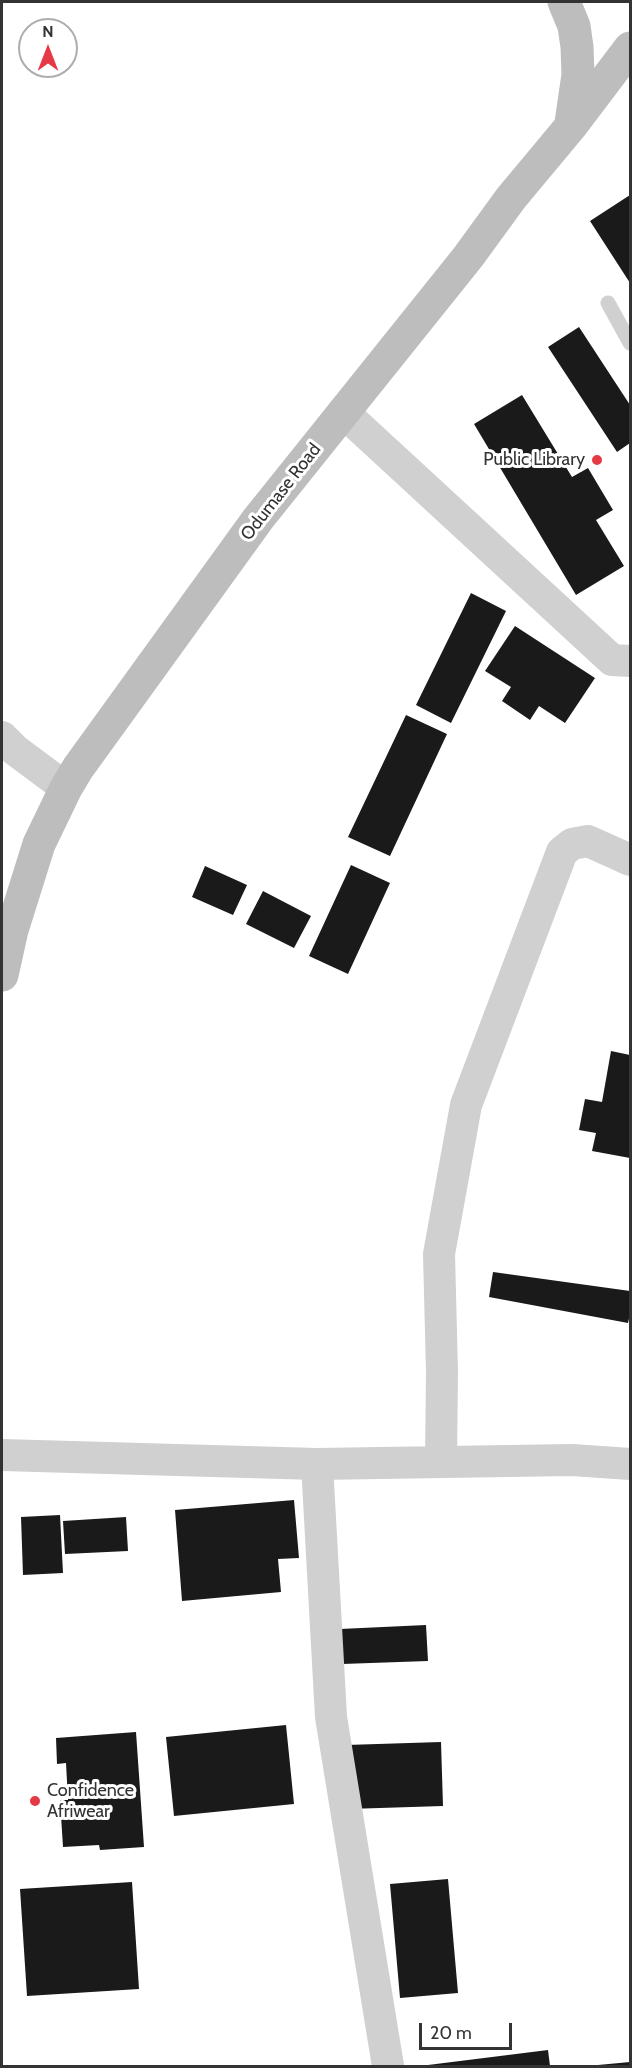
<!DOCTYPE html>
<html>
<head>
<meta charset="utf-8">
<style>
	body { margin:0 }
	#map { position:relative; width:632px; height:2068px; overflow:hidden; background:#fff; font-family:Cabin,sans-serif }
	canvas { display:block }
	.frame { position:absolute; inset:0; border:3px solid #333; pointer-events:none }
	.north { position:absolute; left:18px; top:18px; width:60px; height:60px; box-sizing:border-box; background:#fff; border:2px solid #adadad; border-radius:50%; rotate:0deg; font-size:16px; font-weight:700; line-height:24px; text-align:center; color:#333 }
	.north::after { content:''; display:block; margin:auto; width:21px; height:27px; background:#e63946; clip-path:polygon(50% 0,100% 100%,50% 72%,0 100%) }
	.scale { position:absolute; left:419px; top:2023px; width:93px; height:27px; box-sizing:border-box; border:3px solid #333; border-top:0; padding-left:8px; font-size:18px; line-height:21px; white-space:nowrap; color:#333; -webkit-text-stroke:4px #fff; paint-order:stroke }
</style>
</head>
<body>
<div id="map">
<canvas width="632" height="2068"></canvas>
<div class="frame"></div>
<div class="north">N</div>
<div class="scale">20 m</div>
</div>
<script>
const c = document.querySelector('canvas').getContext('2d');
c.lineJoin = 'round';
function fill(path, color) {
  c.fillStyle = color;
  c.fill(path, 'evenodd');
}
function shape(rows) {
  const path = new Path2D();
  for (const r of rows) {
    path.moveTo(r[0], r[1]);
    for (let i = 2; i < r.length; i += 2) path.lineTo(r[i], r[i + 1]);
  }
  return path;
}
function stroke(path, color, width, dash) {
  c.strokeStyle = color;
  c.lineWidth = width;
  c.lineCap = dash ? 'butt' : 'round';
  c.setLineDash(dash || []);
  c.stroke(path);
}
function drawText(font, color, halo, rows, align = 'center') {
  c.font = font + ' Cabin,sans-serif';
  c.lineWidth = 6;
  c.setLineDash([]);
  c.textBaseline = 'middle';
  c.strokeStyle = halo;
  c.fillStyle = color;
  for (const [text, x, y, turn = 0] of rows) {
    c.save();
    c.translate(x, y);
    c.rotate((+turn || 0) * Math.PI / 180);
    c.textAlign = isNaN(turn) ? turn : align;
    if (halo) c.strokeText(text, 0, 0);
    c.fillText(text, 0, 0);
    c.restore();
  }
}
const building = shape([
	[630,195,630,283,590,221],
	[579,327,630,405,630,443,617,452,548,347],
	[522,395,572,477,588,468,613,510,596,520,624,566,576,595,474,424],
	[471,593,506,611,451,723,416,705],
	[515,626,595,678,565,723,539,706,530,720,502,701,511,687,485,671],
	[406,715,447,734,390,856,348,837],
	[351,865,390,883,348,974,309,956],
	[205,866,247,885,233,915,192,897],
	[263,891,311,916,294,948,246,924],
	[611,1051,630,1055,630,1158,592,1151,596,1133,579,1130,585,1099,602,1102],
	[493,1272,630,1291,630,1314,628,1323,489,1297],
	[294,1500,299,1558,278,1559,281,1592,182,1601,175,1510],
	[60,1515,63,1573,23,1575,21,1517],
	[126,1517,128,1551,65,1554,63,1521],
	[426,1625,428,1661,342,1664,340,1629],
	[286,1725,294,1804,174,1816,166,1737],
	[136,1732,144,1847,100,1850,99,1845,63,1847,60,1800,68,1800,66,1763,57,1764,56,1738],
	[441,1742,443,1806,348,1809,346,1745],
	[448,1879,458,1993,400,1998,390,1884],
	[132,1882,139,1989,27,1996,20,1889],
	[548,2050,550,2066,428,2066,428,2065],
	[630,2062,630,2066,599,2066,598,2065]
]);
const lane = shape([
	[608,303,630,343]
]);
const street = shape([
	[343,412,612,660,630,661],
	[2,737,15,750,66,788],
	[2,1455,317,1464,572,1460,630,1464],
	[441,1461,442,1372,439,1254,466,1105,562,852,572,844,588,841,630,860],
	[317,1464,331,1717,388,2066]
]);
const secondary = shape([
	[564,2,574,26,577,47,578,75,571,123],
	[2,975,12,930,39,844,66,788,78,768,258,519,468,257,511,198,571,126,630,48]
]);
const markers = [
	[597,460,6,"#e63946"],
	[35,1801,6,"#e63946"]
];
const poiNames = [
	["Public Library",585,460],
	["Confidence",47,1791,"left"],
	["Afriwear",47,1812,"left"]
];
const streetNames = [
	["Odumase Road",281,492,-52]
];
fill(building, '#1a1a1a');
stroke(lane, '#d0d0d0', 15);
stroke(street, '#d0d0d0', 32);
stroke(secondary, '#bdbdbd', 33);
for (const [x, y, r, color] of markers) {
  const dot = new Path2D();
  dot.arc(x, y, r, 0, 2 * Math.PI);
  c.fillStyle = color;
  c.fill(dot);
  stroke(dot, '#fff', 2);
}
drawText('18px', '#333', '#fff', poiNames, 'right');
drawText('18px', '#333', '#fff', streetNames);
</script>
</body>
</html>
